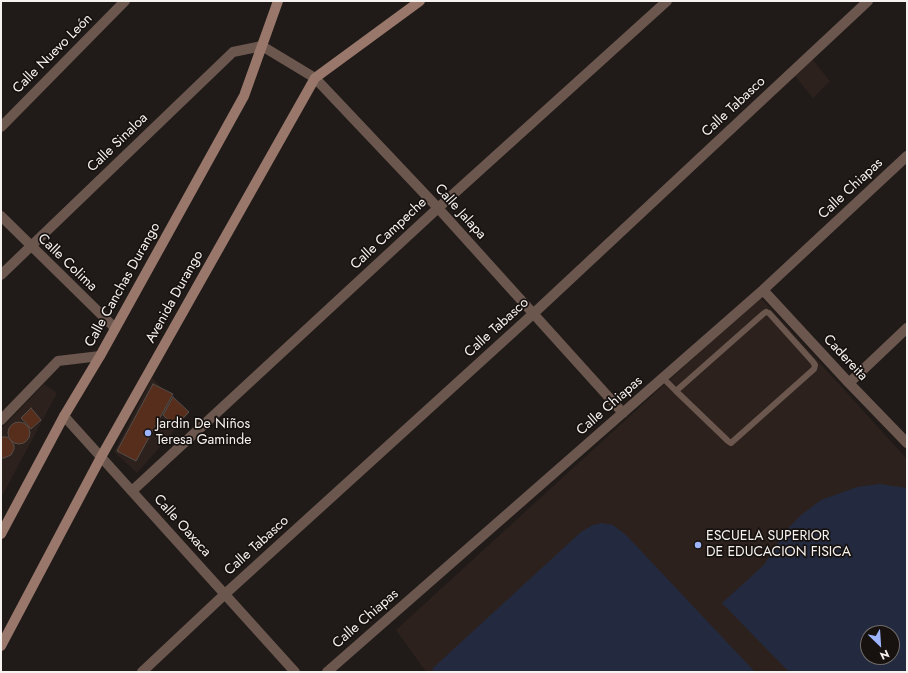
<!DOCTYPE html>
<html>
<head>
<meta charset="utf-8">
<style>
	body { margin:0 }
	#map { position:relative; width:908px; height:673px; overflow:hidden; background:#201b19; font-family:Jost,sans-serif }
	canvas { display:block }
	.frame { position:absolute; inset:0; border:2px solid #f6f2f0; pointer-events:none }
	.north { position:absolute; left:860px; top:625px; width:40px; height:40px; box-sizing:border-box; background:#171210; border:1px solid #706c6a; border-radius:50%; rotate:155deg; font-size:11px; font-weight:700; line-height:16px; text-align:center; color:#f6f2f0 }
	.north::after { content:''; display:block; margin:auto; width:14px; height:18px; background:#9eb4fd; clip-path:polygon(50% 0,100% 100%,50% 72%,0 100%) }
</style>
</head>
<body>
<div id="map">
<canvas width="908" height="673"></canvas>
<div class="frame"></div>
<div class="north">N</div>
</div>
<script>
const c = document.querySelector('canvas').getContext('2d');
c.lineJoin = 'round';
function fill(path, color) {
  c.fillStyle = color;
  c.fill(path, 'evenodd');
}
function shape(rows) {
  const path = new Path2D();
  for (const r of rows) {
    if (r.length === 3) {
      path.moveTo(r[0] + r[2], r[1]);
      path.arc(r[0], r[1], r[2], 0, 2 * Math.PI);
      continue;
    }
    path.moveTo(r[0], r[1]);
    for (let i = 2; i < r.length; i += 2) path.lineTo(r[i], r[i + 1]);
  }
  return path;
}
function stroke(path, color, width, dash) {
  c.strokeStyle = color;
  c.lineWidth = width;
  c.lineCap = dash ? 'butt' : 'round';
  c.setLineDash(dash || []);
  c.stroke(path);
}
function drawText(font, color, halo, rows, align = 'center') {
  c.font = font + ' Jost,sans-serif';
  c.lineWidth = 3.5;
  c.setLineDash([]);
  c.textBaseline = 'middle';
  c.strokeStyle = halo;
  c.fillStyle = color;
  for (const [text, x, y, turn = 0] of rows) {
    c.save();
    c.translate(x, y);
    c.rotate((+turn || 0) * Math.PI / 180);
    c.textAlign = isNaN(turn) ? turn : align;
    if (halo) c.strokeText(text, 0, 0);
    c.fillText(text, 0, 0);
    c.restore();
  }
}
const built = shape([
	[812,59,830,81,813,98,795,76],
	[760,297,907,459,907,672,426,672,396,630],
	[868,633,892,633,892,657,868,657],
	[152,378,189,414,137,473,114,452],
	[44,384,57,393,1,498,1,429]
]);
const green = shape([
	[879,484,907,488,907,672,789,672,722,603,764,565,783,534,800,516,821,500,857,487],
	[868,633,892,633,892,657,868,657],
	[602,523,613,525,626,535,755,672,435,672,432,669,581,532,593,525]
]);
const building = shape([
	[153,384,173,394,136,461,117,451,153,384],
	[173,397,189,412,175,426,163,415,173,397],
	[31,408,41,420,31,429,21,418,31,408],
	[19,433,11],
	[1,437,7,437,10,439,14,445,14,449,11,455,4,458,1,458,1,437]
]);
const service = shape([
	[766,312,769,313,813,362,815,365,814,369,731,443,728,441,676,391,763,314,766,312],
	[663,378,676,391]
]);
const minor = shape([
	[1,127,125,1],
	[1,216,115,328],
	[1,275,233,52,262,46,315,78,438,208,623,413],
	[763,290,849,383,907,443],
	[849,383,907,328],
	[64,416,295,672],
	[1,420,58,361,100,356],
	[132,491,438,208,667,1],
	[142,672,225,594,533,314,868,1],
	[327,672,763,290,907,156]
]);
const secondary = shape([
	[1,534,64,416,100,356,244,96,278,1],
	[1,646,101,457,315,78,420,1]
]);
const markers = [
	[148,433,4,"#9eb4fd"],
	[698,545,4,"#9eb4fd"]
];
const streetNames = [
	["Calle Nuevo León",53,54,-45],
	["Calle Tabasco",734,107,-43],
	["Calle Sinaloa",118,143,-44],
	["Calle Chiapas",851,189,-43],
	["Calle Jalapa",460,212,48],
	["Calle Campeche",389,234,-43],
	["Calle Colima",67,263,44],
	["Calle Canchas Durango",123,285,-61],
	["Avenida Durango",175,297,-61],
	["Calle Tabasco",497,328,-42],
	["Cadereita",845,358,47],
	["Calle Chiapas",610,406,-41],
	["Calle Oaxaca",182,526,48],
	["Calle Tabasco",257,546,-42],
	["Calle Chiapas",366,619,-41]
];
const poiNames = [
	["Jardin De Niños",156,425],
	["Teresa Gaminde",156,441],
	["ESCUELA SUPERIOR",706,537],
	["DE EDUCACION FISICA",706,553]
];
fill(built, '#2c211c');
fill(green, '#232a3f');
fill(building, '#572e1c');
stroke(building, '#544e4b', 1);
stroke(service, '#6b574e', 6);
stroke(minor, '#6b574e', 10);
stroke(secondary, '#99786b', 10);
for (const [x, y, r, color] of markers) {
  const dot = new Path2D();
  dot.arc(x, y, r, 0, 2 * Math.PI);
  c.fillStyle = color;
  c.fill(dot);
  stroke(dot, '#171210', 1.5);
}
drawText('14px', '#f6f2f0', '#171210', streetNames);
drawText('14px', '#f6f2f0', '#171210', poiNames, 'left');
</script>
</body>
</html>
